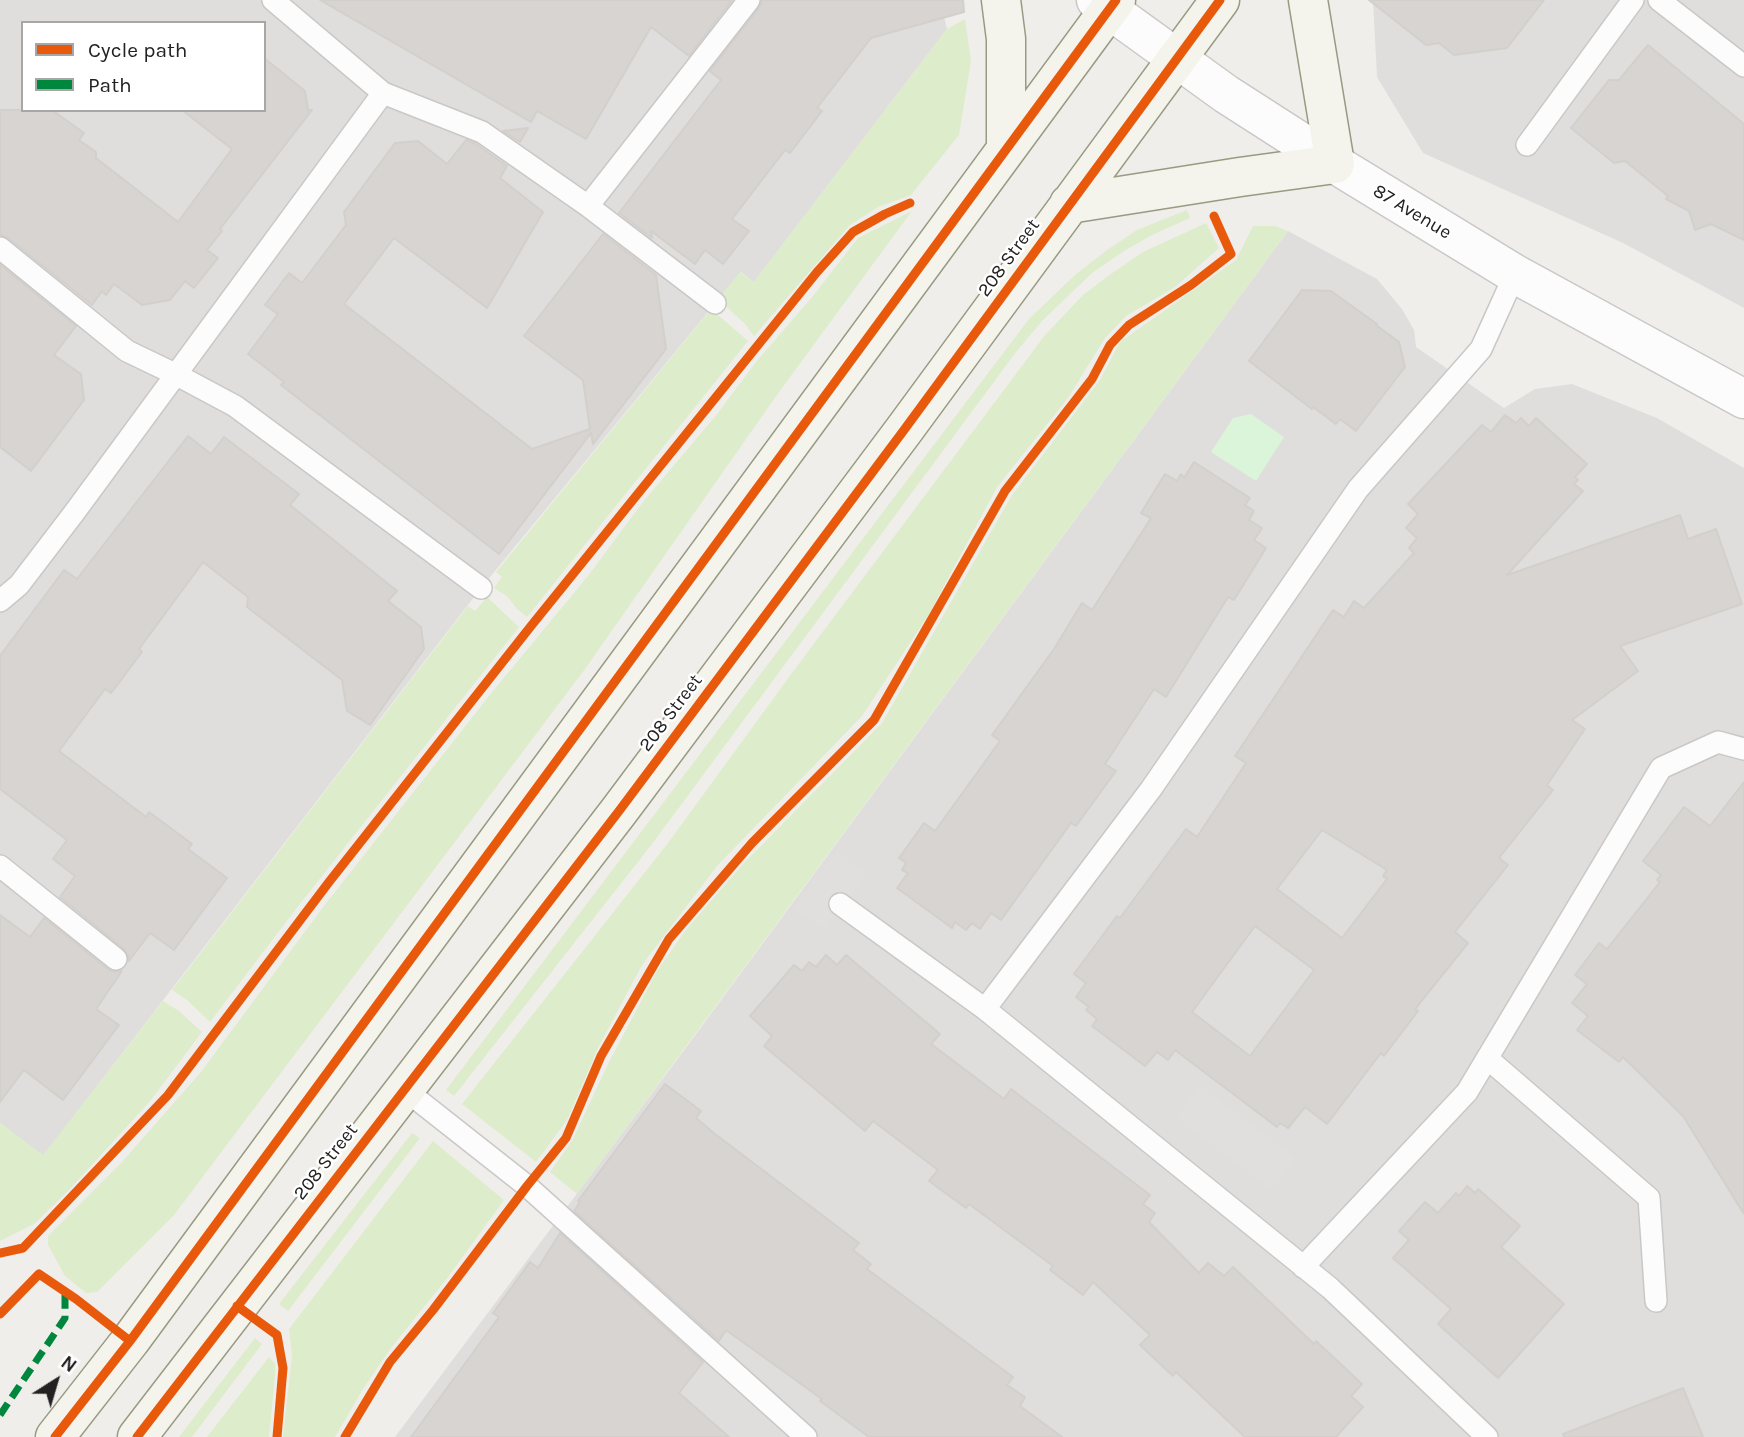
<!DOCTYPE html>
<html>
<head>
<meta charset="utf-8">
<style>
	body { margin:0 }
	#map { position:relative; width:1744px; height:1437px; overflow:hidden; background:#f0eeeb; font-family:Karla,sans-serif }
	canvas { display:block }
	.legend { position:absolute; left:21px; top:21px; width:245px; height:91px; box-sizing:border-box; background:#fff; border:2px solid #a7a7a7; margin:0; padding:9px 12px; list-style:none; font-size:21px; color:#222 }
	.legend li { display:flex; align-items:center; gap:14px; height:35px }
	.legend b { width:35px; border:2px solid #a7a7a7 }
	.north { position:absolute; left:21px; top:1346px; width:70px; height:70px; -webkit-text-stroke:5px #fff; paint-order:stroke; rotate:37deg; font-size:19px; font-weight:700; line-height:28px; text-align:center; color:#222 }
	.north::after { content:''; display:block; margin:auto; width:24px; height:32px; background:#222; clip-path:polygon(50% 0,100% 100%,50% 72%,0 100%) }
</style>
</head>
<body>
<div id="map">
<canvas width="1744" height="1437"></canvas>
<ul class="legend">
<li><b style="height:9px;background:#e8590c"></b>Cycle path</li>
<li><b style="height:9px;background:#00873e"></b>Path</li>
</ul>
<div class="north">N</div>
</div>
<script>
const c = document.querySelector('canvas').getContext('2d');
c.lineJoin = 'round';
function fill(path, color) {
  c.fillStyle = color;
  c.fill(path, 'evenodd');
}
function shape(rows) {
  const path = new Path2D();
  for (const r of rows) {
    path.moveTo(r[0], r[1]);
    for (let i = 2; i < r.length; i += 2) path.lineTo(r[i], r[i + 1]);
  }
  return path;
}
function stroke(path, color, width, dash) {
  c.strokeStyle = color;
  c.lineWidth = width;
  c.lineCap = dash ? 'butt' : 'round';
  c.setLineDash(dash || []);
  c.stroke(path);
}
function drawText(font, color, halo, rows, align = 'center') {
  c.font = font + ' Karla,sans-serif';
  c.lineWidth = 5;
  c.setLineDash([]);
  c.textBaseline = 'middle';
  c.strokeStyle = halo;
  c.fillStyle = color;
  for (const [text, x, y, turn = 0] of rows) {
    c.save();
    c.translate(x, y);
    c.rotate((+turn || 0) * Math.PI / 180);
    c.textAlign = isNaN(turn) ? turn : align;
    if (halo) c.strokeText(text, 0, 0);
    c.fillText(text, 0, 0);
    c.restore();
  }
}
const residential = shape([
	[0,0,940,0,947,29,754,282,741,272,481,588,43,1156,0,1123],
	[23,23,264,23,264,110,23,110],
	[1373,0,1744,0,1744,308,1623,243,1423,153,1377,77],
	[1288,231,1377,279,1402,309,1414,330,1416,347,1504,408,1535,389,1572,384,1657,418,1744,468,1744,1437,395,1437,682,1053]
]);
const grass = shape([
	[965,19,971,61,959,135,911,195,878,207,850,225,754,336,745,324,718,299,740,272,754,282,947,29],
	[1187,210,1190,218,1152,235,1124,251,1092,273,1042,321,1016,352,652,844,454,1096,446,1090,1029,319,1075,275,1107,250,1137,230],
	[912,211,779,392,585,669,174,1215,97,1292,86,1293,65,1276,48,1245,48,1236,122,1162,201,1072,324,906,493,691,588,576,643,502,718,413,756,362,813,296,858,238],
	[1206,223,1219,248,1175,287,1126,316,1105,338,1068,398,997,487,929,614,862,716,717,866,642,965,598,1048,567,1120,536,1162,462,1104,668,843,792,673,1045,335,1083,295,1108,276,1143,252],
	[1253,226,1275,226,1288,231,577,1194,550,1172,573,1139,608,1064,657,971,685,931,743,864,882,723,1012,495,1100,380,1120,342,1236,260],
	[711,309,748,341,527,617,516,608,507,596,494,588,502,577,496,572],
	[487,597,519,627,299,905,210,1022,187,1000,172,990,468,606,475,611],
	[163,1001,179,1011,202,1032,151,1100,69,1190,34,1224,0,1241,0,1123,43,1155],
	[412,1133,420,1138,288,1311,279,1304],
	[433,1141,504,1200,448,1277,391,1348,363,1389,335,1437,283,1437,292,1355,289,1329],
	[255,1338,262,1344,192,1437,179,1437],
	[269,1357,275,1364,275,1376,269,1437,207,1437]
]);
const park = shape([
	[1251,414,1284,437,1256,481,1211,452,1233,418]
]);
const parking = shape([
	[837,851,867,874,824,930,794,907],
	[1200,1085,1296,1158,1272,1191,1175,1118]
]);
const building = shape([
	[320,0,732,0,689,56,651,27,586,139,537,111,531,122,320,0],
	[762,0,963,0,964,12,871,38,817,108,822,111,790,153,785,150,732,219,749,231,723,264,705,250,695,264,651,231,652,238,619,213,721,80,710,71,759,8,762,0],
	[1369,0,1544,0,1507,48,1454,55,1439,43,1426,45,1369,0],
	[1648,45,1744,124,1744,240,1711,224,1695,230,1689,211,1666,199,1668,196,1625,161,1614,163,1571,128,1609,80,1619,80,1648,45],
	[264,58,305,91,308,110,312,110,220,229,222,231,207,250,218,258,194,288,185,281,170,300,142,305,114,284,106,295,102,291,92,305,8,238,0,235,0,110,52,110,84,133,79,140,96,152,96,158,178,222,232,149,182,110,264,110,264,58],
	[528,128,520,142,503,131,528,128],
	[466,140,476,144,507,166,500,178,543,212,487,308,394,238,344,304,532,449,590,429,583,380,524,336,603,234,656,275,666,349,593,444,591,433,499,554,281,385,284,382,248,354,278,314,265,305,289,273,302,283,346,225,344,212,395,143,418,141,447,164,466,140],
	[0,265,76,326,54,355,81,374,84,400,31,471,0,447,0,265],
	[1302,290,1331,291,1377,324,1376,325,1399,342,1405,367,1356,431,1340,419,1336,424,1313,407,1312,409,1249,361,1302,290],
	[1505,415,1516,423,1521,418,1529,426,1536,418,1587,464,1575,477,1578,480,1574,484,1583,491,1507,575,1680,515,1688,539,1716,529,1742,604,1620,646,1638,671,1572,720,1585,729,1547,785,1553,790,1499,858,1508,865,1455,932,1468,943,1415,1009,1418,1011,1384,1056,1381,1053,1327,1124,1305,1107,1288,1128,1280,1123,1277,1127,1175,1050,1168,1060,1157,1052,1145,1066,1092,1026,1097,1019,1086,1010,1089,1007,1076,997,1086,983,1074,974,1117,916,1120,918,1186,829,1197,837,1246,763,1235,756,1333,610,1344,617,1354,601,1364,608,1414,553,1409,548,1417,538,1406,528,1418,514,1408,504,1482,425,1491,432,1505,415],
	[1322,830,1387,870,1383,876,1387,879,1342,938,1277,889,1322,830],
	[1255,926,1314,970,1250,1056,1192,1012,1255,926],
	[188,436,211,454,224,437,299,494,290,505,397,591,388,601,421,627,424,649,370,725,347,711,342,680,247,607,248,597,203,562,139,649,142,652,111,693,105,689,59,751,146,817,149,812,192,844,188,849,227,878,174,950,150,933,129,961,128,955,124,949,60,897,75,876,53,859,67,840,0,789,0,656,64,570,77,579,188,436],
	[1194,462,1250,498,1245,505,1254,511,1249,520,1262,528,1254,540,1266,548,1234,600,1228,597,1166,697,1154,689,1105,764,1116,771,1076,826,1071,823,1001,920,991,913,980,929,972,923,966,930,955,922,952,928,897,888,908,873,902,870,906,863,899,858,924,823,935,831,1000,741,992,735,1054,649,1082,603,1092,610,1151,518,1141,513,1165,474,1177,481,1181,474,1184,478,1194,462],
	[1744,782,1744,1214,1683,1116,1623,1057,1619,1062,1577,1030,1588,1016,1572,1003,1587,984,1575,975,1599,943,1607,949,1660,882,1657,880,1661,875,1643,861,1684,807,1710,826,1744,782],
	[0,915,30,937,44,918,108,969,115,972,122,971,96,1009,119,1025,63,1100,24,1070,0,1102,0,915],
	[826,955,837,965,846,955,940,1034,931,1044,1004,1099,1011,1089,1150,1195,1143,1204,1155,1213,1149,1222,1199,1273,1208,1263,1224,1276,1233,1267,1314,1344,1316,1341,1362,1384,1351,1396,1363,1407,1336,1437,1245,1437,1176,1372,1173,1376,1140,1345,1150,1335,1093,1282,1083,1295,1050,1270,1053,1266,969,1204,966,1208,929,1181,938,1170,873,1121,865,1131,764,1046,772,1036,750,1016,794,965,802,971,809,962,816,967,826,955],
	[665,1084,701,1111,696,1118,715,1134,859,1243,853,1250,871,1264,867,1269,1013,1377,1007,1385,1025,1397,1020,1406,1062,1437,869,1437,820,1401,822,1399,726,1330,719,1341,574,1211,580,1202,578,1201,665,1084],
	[1467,1186,1475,1193,1478,1189,1520,1226,1501,1247,1564,1304,1498,1378,1438,1324,1451,1309,1393,1258,1409,1240,1399,1231,1425,1202,1438,1213,1456,1193,1459,1196,1467,1186],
	[560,1233,703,1362,679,1393,729,1437,411,1437,499,1317,493,1313,530,1262,538,1268,560,1233],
	[1683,1388,1703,1437,1564,1437,1563,1434,1683,1388]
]);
const service = shape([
	[273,0,383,93,482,132,588,206,715,303],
	[1659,0,1744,66],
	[1527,145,1633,0],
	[588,206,749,0],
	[0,248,127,351,177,375,235,406,481,588],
	[0,601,19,585,74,513,383,93],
	[0,866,116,959],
	[840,904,985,1009],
	[1487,1058,1649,1198,1656,1301],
	[404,1089,527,1186,806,1437],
	[1303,1267,1467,1092,1661,768,1718,742,1744,749],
	[1487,1437,1330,1288,985,1009,1151,789,1358,489,1481,349,1515,274]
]);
const tertiary = shape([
	[1096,0,1226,94,1335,164,1515,274,1744,399]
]);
const secondary = shape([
	[1001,0,1006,39,1006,147],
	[1069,204,1240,177,1335,164,1308,0],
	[55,1437,130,1341,1116,0],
	[137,1437,619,811,904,430,1220,0]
]);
const quiet = shape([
	[0,1415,65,1318,65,1292]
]);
const cycleway = shape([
	[0,1253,23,1248,168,1095,329,882,531,626,817,272,853,232,885,214,910,203],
	[237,1306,277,1335,283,1368,277,1437],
	[0,1314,39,1274,76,1299,130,1341],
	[55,1437,130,1341,1116,0],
	[137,1437,619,811,904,430,1220,0],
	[345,1437,390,1362,433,1310,527,1186,566,1138,601,1056,669,939,752,843,874,720,1005,491,1092,379,1110,345,1129,325,1191,285,1231,254,1214,216]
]);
const streetNames = [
	["87 Avenue",1412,212,31],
	["208 Street",1009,258,-54],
	["208 Street",671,713,-53],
	["208 Street",326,1162,-52]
];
fill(residential, '#dfdedc');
fill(grass, '#ddeccb');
fill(park, '#daf5da');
fill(parking, '#e0dfde');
fill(building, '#d7d4d2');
stroke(building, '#d3d0cc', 2);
stroke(service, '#c9c8c7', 24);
stroke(tertiary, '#c9c8c7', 41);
stroke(secondary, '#999a82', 41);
stroke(service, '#fdfcfc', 21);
stroke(tertiary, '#fdfcfc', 38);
stroke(secondary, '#f4f4ed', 38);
stroke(quiet, '#00873e', 7, [14, 7]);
stroke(cycleway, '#e8590c', 9);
drawText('19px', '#222', '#fff', streetNames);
</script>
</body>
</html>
